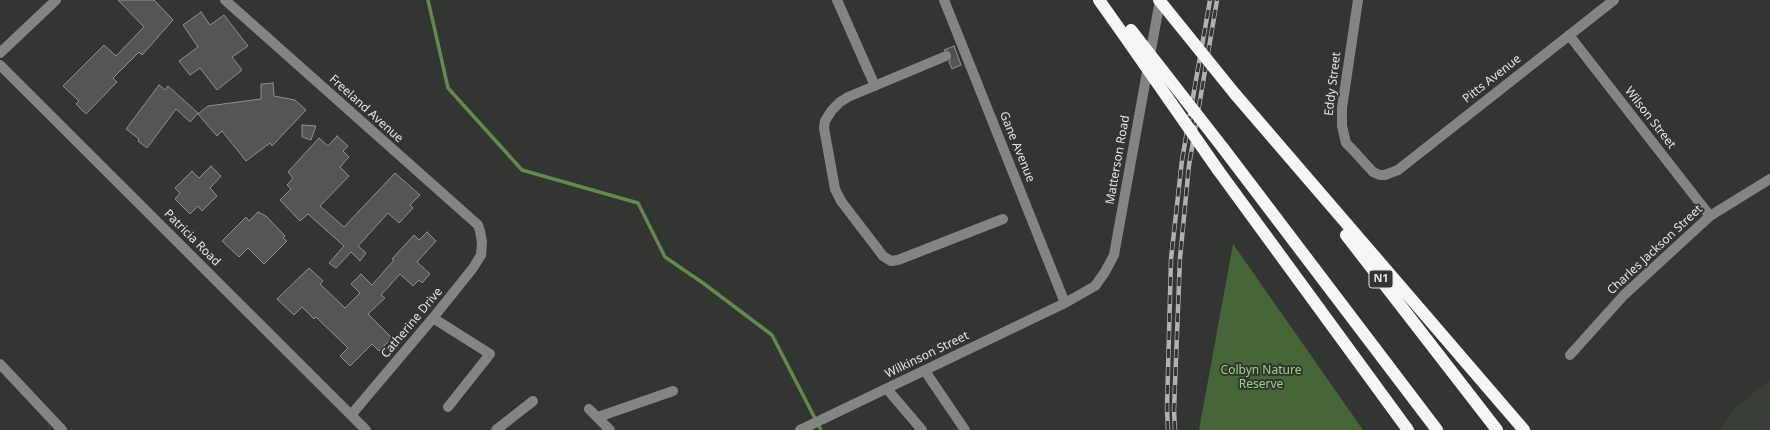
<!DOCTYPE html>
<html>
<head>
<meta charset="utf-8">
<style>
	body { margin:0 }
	canvas { display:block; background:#323532 }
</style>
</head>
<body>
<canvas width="1770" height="430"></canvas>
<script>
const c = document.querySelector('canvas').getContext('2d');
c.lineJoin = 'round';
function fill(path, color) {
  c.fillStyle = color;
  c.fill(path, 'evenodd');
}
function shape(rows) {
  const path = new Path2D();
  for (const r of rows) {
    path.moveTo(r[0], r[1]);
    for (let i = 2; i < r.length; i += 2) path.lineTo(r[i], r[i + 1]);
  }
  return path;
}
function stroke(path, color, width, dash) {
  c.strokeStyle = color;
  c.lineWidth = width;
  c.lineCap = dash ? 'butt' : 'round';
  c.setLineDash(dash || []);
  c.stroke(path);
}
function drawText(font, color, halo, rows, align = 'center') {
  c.font = font + ' "Noto Sans",sans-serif';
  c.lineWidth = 4;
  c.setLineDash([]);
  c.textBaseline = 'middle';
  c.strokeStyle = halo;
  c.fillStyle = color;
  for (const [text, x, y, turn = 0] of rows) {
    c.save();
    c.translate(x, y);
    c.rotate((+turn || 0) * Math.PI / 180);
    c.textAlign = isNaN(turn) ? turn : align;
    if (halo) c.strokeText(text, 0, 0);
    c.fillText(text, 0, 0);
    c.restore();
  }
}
const built = shape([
	[1770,380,1770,430,1720,430,1736,407]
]);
const green = shape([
	[1233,244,1363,430,1199,430]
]);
const stream = shape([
	[428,0,448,88,522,170,638,203,665,257,703,283,772,335,821,430]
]);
const building = shape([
	[118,0,154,0,173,20,142,55,139,52,113,78,117,82,86,114,76,104,79,101,63,86,104,45,116,56,144,27,118,0],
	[201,12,210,25,224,15,248,46,232,57,242,70,217,90,200,68,190,75,179,61,198,47,183,25,201,12],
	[954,46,961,65,952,69,949,62,952,57,952,54,950,51,944,50,954,46],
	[273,83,274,96,295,100,306,110,272,146,270,143,246,161,222,131,217,136,198,114,208,106,261,99,261,84,273,83],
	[159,85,165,90,168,86,198,113,190,122,176,109,147,148,138,141,139,139,126,129,159,85],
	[302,125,316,126,311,140,302,137,302,125],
	[337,136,348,146,343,151,349,157,340,167,349,176,320,206,344,227,395,173,420,195,410,205,413,208,399,223,388,213,358,246,366,253,360,261,351,252,336,268,329,263,344,246,308,214,300,221,280,200,291,189,287,185,293,178,288,172,319,138,328,146,337,136],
	[211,166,221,176,210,188,217,196,202,211,198,206,190,214,175,199,180,193,175,188,192,171,199,178,211,166],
	[258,212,266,216,285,236,283,238,287,241,264,264,248,248,239,257,222,241,246,217,249,221,258,212],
	[427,232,436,241,417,262,430,274,422,283,419,280,413,286,400,274,381,295,385,298,368,314,392,338,379,351,372,344,350,366,340,356,348,348,316,317,314,319,302,307,294,315,277,299,309,268,323,281,320,284,345,308,360,293,351,284,361,274,372,285,394,260,392,259,414,235,419,240,427,232]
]);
const minorTunnel = shape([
	[946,56,956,52]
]);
const minor = shape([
	[225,0,478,225,480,231,482,242,481,255,473,268,433,318,351,415],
	[837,0,875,86],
	[944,0,1065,303],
	[1358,0,1342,108,1342,126,1346,143,1352,149,1373,172,1380,175,1385,175,1398,170,1614,0],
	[1569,35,1710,216],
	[0,53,56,0],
	[946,56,848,97,840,102,832,110,825,121,824,128,835,189,841,201,883,256,891,261,898,260,1003,219],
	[0,65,366,430],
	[433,318,490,354,448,407],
	[1570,355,1624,295,1710,216,1770,179],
	[0,364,62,430],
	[925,371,965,430],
	[887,389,922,430],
	[589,409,610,430],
	[598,417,673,391],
	[496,430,533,401],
	[800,430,1065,303,1095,286,1105,272,1114,255,1160,0]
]);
const highway = shape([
	[1099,0,1128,41],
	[1235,94,1524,430],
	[1223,148,1437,430],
	[1218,170,1408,430],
	[1346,235,1497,430]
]);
const rail = shape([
	[1168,430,1167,408,1171,259,1182,160,1210,0],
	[1175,430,1174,410,1180,258,1189,165,1217,0]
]);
const highwayBridge = shape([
	[1159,0,1235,94],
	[1131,30,1223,148],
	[1128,41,1218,170]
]);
const shields = [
	[1381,279,24]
];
const shieldNames = [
	["N1",1381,279]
];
const streetNames = [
	["Pitts Avenue",1492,79,-38],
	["Eddy Street",1333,84,-83],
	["Freeland Avenue",366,109,42],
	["Wilson Street",1650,118,52],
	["Gane Avenue",1017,147,68],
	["Matterson Road",1118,160,-80],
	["Patricia Road",192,238,45],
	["Charles Jackson Street",1655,250,-43],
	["Catherine Drive",412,323,-50],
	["Wilkinson Street",927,355,-26]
];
const parkNames = [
	["Colbyn Nature",1261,371],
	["Reserve",1261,385]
];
fill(built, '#393f37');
fill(green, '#48653a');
stroke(stream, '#658853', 3.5);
fill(building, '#535652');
stroke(building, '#8e908d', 1);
stroke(minorTunnel, '#4d504d', 10, [10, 5]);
stroke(minor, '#848583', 10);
stroke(highway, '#f3f6f2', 12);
stroke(rail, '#b0b2b0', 4.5);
stroke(rail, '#323532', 3, [9]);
stroke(highwayBridge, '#f3f6f2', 12);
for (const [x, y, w] of shields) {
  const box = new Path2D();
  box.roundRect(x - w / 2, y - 9, w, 18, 3);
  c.fillStyle = '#323532';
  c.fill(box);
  stroke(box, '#e4e6e4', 1);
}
drawText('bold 11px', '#e4e6e4', null, shieldNames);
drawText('12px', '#e4e6e4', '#323532', streetNames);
drawText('12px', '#9dd084', '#323532', parkNames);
</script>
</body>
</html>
